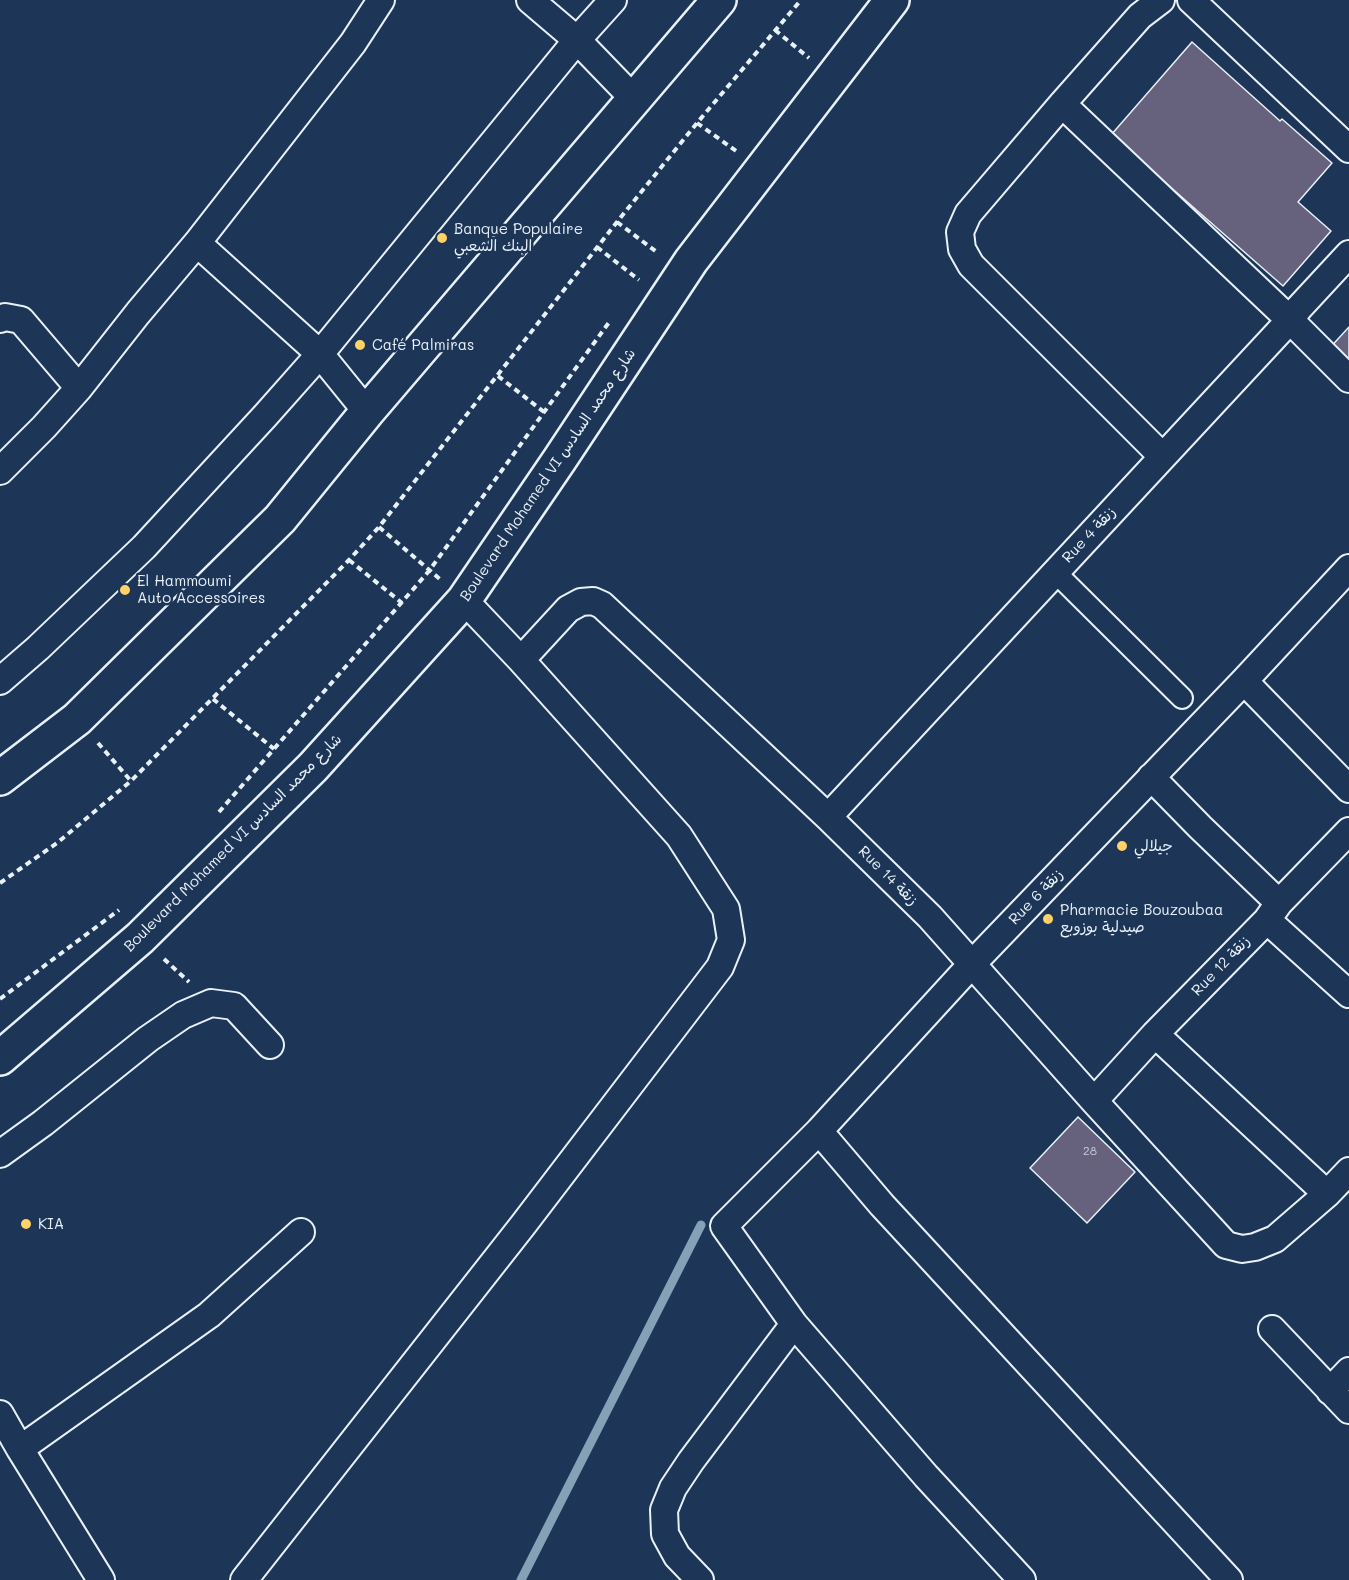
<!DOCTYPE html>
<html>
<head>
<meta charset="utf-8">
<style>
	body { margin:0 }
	canvas { display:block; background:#1d3557 }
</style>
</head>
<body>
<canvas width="1349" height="1580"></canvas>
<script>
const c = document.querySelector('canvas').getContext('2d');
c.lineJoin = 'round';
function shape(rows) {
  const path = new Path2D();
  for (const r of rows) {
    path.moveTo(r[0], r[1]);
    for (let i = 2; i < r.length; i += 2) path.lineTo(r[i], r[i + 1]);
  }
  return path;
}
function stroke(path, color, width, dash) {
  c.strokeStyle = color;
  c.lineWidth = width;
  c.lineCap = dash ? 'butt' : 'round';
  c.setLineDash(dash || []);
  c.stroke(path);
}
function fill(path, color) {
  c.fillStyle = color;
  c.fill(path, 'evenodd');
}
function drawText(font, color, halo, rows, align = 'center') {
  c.font = font + ' Mali,"Playpen Sans Arabic",sans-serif';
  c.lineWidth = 5;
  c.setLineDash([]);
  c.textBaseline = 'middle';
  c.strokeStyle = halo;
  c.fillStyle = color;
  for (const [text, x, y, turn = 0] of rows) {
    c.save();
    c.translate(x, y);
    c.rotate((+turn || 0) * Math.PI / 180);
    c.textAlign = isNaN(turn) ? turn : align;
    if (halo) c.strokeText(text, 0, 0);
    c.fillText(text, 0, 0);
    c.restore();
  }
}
const stream = shape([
	[521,1580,701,1225]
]);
const building = shape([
	[1192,42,1280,121,1282,119,1332,163,1298,202,1331,231,1283,286,1111,135,1192,42],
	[1349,327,1349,373,1326,352,1349,327],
	[1078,1117,1135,1172,1087,1223,1030,1168,1078,1117]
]);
const path = shape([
	[775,30,809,58],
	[697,123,736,151],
	[617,222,658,253],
	[597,247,639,280],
	[498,376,544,412],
	[379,527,441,580],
	[349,560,402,603],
	[213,699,274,749],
	[98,743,131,781],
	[219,812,429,571,610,321],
	[0,883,57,843,131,781,349,560,379,527,617,222,697,123,801,0],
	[164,959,189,982],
	[0,999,119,910]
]);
const pedestrian = shape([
	[1055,572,1182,698]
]);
const minor = shape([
	[530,0,577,40,634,99],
	[1161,0,1140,16,1062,104,968,214,960,232,962,249,971,265,1162,456],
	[1191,0,1349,149],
	[1062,104,1290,320,1349,379],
	[197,243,320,354,367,412],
	[0,319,5,317,21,320,79,388],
	[0,471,44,427,79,388,138,313,197,243,353,43,381,0],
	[521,660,568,609,581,602,593,601,602,605,828,817,930,917,1094,1101,1226,1245,1242,1249,1255,1247,1275,1239,1327,1194,1349,1171],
	[0,681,38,648,144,547,265,416,320,354,577,40,613,0],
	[1244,681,1349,789],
	[1151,777,1200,827,1279,903],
	[828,817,1290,320,1298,309,1349,254],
	[1267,920,1349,994],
	[1155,1034,1327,1194],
	[1094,1101,1155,1034,1267,920,1279,903,1349,831],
	[819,1131,882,1205,1229,1580],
	[0,1154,43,1123,148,1039,183,1015,211,1003,234,1006,270,1045],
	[1272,1329,1349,1410],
	[1330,1391,1349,1371],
	[0,1414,20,1449,101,1580],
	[20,1449,209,1315,301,1232],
	[244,1580,523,1225,720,967,731,940,726,909,679,836,521,660,464,600],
	[700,1580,677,1556,665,1534,664,1510,673,1488,691,1461,794,1324],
	[1022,1580,926,1476,794,1324,724,1226,819,1131,972,964,1244,681,1349,568]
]);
const secondary = shape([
	[0,778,77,719,280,519,367,412,719,0],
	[0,1058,140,938,313,767,464,600,560,459,691,261,892,0]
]);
const markers = [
	[442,238,6,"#ffd166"],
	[360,345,6,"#ffd166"],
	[125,590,6,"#ffd166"],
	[1122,846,6,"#ffd166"],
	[1048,919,6,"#ffd166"],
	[26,1224,6,"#ffd166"]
];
const numberNames = [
	["28",1090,1151]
];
const poiNames = [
	["Banque Populaire",454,229],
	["البنك الشعبي",454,246],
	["Café Palmiras",372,345],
	["El Hammoumi",137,581],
	["Auto Accessoires",137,598],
	["جيلالي",1134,846],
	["Pharmacie Bouzoubaa",1060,910],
	["صيدلية بوزوبع",1060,927],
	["KIA",38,1224]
];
const streetNames = [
	["Boulevard Mohamed VI شارع محمد السادس",548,475,-56],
	["Rue 4 زنقة",1089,535,-47],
	["Boulevard Mohamed VI شارع محمد السادس",233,843,-45],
	["Rue 14 زنقة",888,876,45],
	["Rue 6 زنقة",1036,897,-46],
	["Rue 12 زنقة",1221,966,-46]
];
stroke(stream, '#85a1b7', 9);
fill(building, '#66627e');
stroke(building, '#e8f1f8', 1.5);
stroke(pedestrian, '#e8f1f8', 24);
stroke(minor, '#e8f1f8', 30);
stroke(secondary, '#e8f1f8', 38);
stroke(path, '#e8f1f8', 4, [6, 4.5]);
stroke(pedestrian, '#1d3557', 20);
stroke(minor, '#1d3557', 26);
stroke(secondary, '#1d3557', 33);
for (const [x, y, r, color] of markers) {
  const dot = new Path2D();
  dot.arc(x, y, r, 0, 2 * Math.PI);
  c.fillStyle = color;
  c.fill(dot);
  stroke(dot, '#1d3557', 2);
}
drawText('12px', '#c8cdda', null, numberNames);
drawText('15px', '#e8f1f8', '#1d3557', poiNames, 'left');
drawText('15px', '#e8f1f8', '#1d3557', streetNames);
</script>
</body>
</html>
